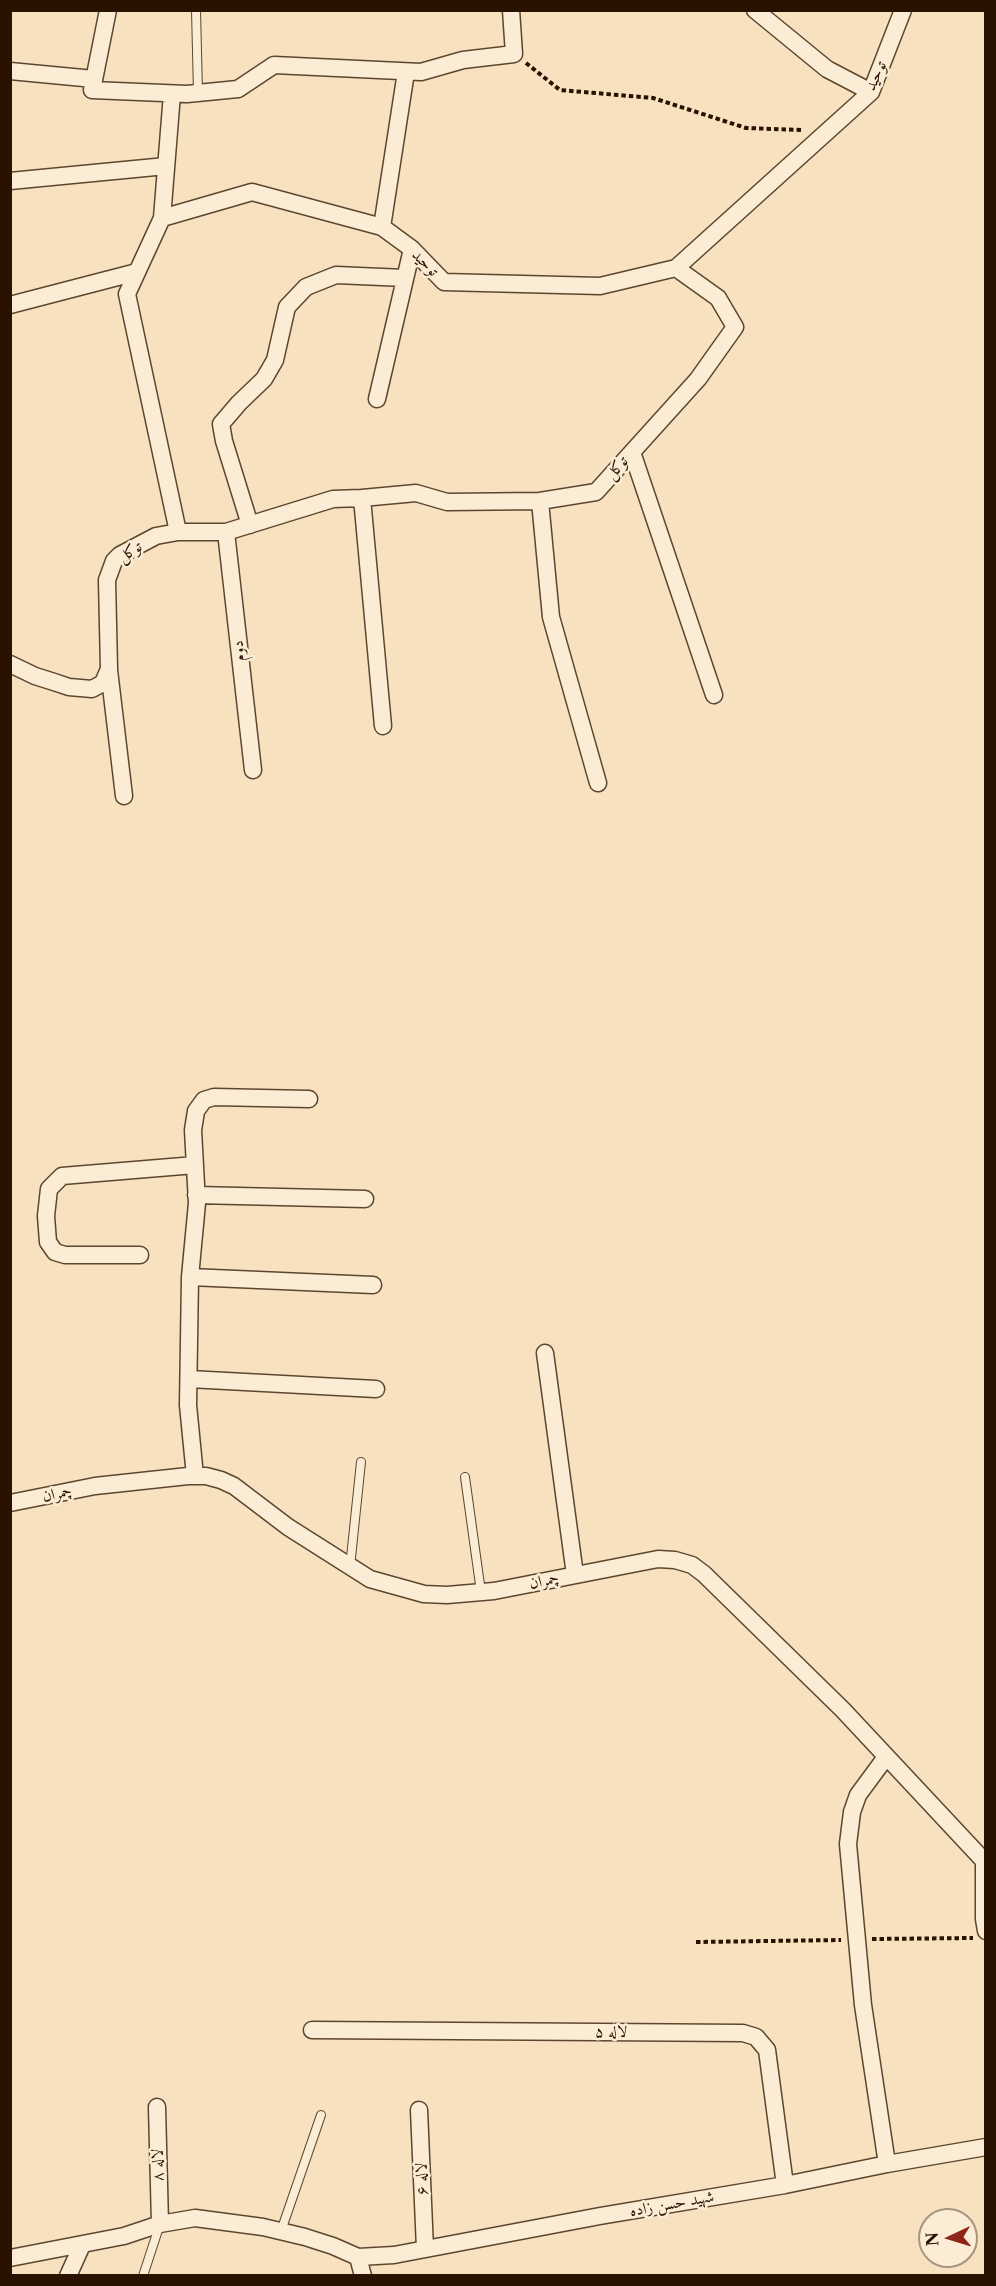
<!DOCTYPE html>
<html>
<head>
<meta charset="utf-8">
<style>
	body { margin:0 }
	#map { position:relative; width:996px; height:2286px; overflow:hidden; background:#f7e1bf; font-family:"Libre Caslon Text",serif }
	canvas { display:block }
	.frame { position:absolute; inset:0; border:12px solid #2a1201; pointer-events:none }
	.north { position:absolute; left:918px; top:2208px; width:60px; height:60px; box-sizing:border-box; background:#faecd5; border:2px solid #a79580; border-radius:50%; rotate:266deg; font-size:16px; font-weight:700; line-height:24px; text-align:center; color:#2a1201 }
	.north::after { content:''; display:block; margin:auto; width:21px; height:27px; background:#8f2418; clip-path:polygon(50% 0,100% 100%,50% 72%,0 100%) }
</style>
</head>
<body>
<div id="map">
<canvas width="996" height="2286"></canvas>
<div class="frame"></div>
<div class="north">N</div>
</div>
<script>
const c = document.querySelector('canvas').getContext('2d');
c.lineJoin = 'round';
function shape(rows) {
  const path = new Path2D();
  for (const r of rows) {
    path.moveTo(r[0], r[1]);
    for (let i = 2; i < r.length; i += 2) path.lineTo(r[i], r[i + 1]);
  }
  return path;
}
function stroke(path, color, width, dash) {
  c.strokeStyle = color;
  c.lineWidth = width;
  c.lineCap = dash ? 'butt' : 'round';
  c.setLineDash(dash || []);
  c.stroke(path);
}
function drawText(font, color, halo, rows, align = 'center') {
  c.font = font + ' "Libre Caslon Text",Amiri,serif';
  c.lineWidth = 5;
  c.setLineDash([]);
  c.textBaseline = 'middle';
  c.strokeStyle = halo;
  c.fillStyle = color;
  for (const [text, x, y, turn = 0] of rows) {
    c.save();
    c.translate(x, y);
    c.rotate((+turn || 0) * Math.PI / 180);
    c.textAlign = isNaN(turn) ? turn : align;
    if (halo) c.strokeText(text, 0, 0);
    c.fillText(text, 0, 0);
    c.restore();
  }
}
const path = shape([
	[526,63,560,90,653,98,746,128,802,130],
	[872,1939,973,1938],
	[696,1942,841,1940]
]);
const lane = shape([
	[196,10,198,93],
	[465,1477,481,1592],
	[350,1567,361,1462],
	[281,2231,321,2115],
	[143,2276,160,2224]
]);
const street = shape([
	[108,10,92,90,187,94,238,89,274,65,421,72,463,60,514,54,511,10],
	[755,10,827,69,871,92],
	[10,71,94,79],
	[10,181,166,166],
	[162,218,172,94],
	[382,227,406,72],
	[10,305,137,272],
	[377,399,412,249],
	[632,452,714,695],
	[362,498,416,493,447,502,540,501,596,492,698,379,735,327,718,298,676,268],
	[540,501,551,617,598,783],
	[250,525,224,441,221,424,239,403,264,379,275,360,287,307,306,287,336,275,405,278],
	[178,532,127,294,162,218,252,192,382,227,412,249,444,282,600,286,676,268,871,92,903,10],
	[226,532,253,770],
	[10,664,35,676,54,682,69,687,92,689,103,683,109,669,107,580,114,561,120,555,156,536,178,532,226,532,333,499,362,498,383,726],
	[109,670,124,796],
	[196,1195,365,1199],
	[140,1255,65,1255,55,1252,48,1242,46,1216,49,1189,62,1176,195,1165],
	[190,1277,373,1285],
	[545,1353,575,1575],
	[189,1379,376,1389],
	[195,1476,188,1405,190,1277,197,1203,193,1130,196,1111,204,1100,214,1097,309,1099],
	[10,1503,95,1486,188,1476,206,1476,221,1480,234,1486,288,1527,370,1579,424,1594,447,1595,494,1591,658,1559,675,1560,692,1565,704,1574,843,1710,986,1863],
	[886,1757,858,1795,852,1812,848,1844,863,2005,887,2164],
	[984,1861,984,1919,986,1931],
	[312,2030,743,2033,756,2037,767,2050,785,2185],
	[157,2107,160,2224],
	[419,2110,425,2249],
	[358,2257,363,2276],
	[10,2258,124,2236,160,2224,195,2218,263,2227,305,2237,333,2246,358,2257,394,2255,600,2216,785,2185,887,2164,986,2147],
	[68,2276,82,2245]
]);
const streetNames = [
	["توحید",876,76,-65],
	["توحید",425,263,45],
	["توکل",617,468,-48],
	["توکل",130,552,-33],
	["دوم",239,651,-96],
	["چمران",57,1494,-12],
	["چمران",544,1581,-11],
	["لاله ۵",611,2032],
	["لاله ۸",158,2165,-91],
	["لاله ۶",422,2179,-92],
	["شهید حسن زاده",672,2204,-10]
];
stroke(lane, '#5d4630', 10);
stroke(street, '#5d4630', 19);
stroke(path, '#2a1201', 4, [4.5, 3]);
stroke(lane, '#faecd5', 8);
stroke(street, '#faecd5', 16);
drawText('16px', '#2a1201', '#faecd5', streetNames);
</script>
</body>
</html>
